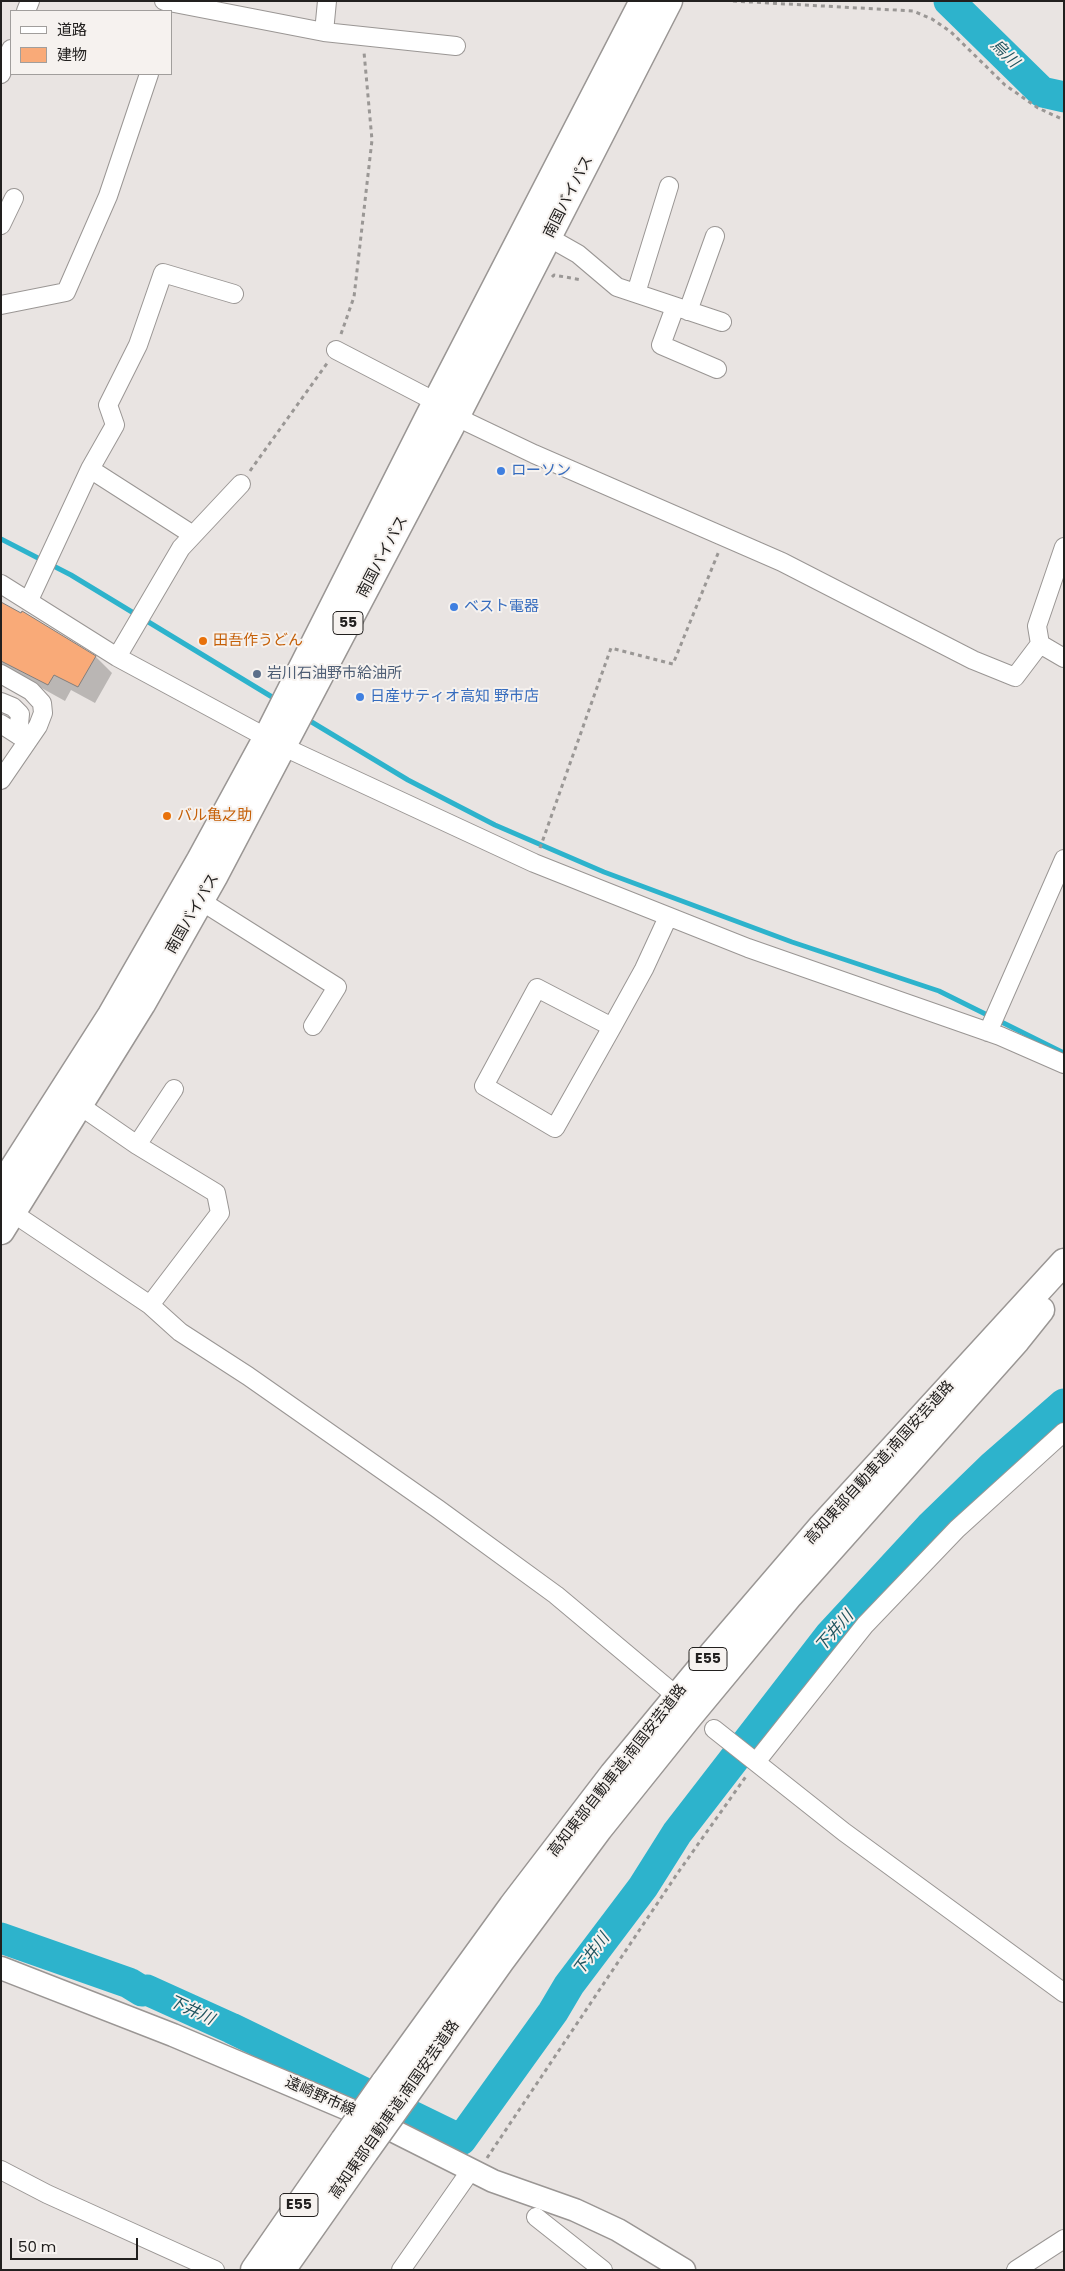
<!DOCTYPE html>
<html>
<head>
<meta charset="utf-8">
<style>
	body { margin:0 }
	#map { position:relative; width:1065px; height:2271px; overflow:hidden; background:#e9e4e2; font-family:Poppins,"Noto Sans JP",sans-serif }
	canvas { display:block }
	.frame { position:absolute; inset:0; border:2px solid #22201f; pointer-events:none }
	.legend { position:absolute; left:10px; top:10px; width:162px; height:65px; box-sizing:border-box; background:#f6f2ef; border:1px solid #a19e9c; margin:0; padding:6px 9px; list-style:none; font-size:15px; color:#22201f }
	.legend li { display:flex; align-items:center; gap:10px; height:25px }
	.legend b { width:25px; border:1px solid #a19e9c }
	.scale { position:absolute; left:10px; top:2238px; width:128px; height:22px; box-sizing:border-box; border:2px solid #22201f; border-top:0; padding-left:6px; font-size:15px; line-height:18px; white-space:nowrap; color:#22201f; -webkit-text-stroke:4px #f6f2ef; paint-order:stroke }
</style>
</head>
<body>
<div id="map">
<canvas width="1065" height="2271"></canvas>
<div class="frame"></div>
<ul class="legend">
<li><b style="height:6px;background:#fff"></b>道路</li>
<li><b style="height:14px;background:#f9aa78"></b>建物</li>
</ul>
<div class="scale">50 m</div>
</div>
<script>
const c = document.querySelector('canvas').getContext('2d');
c.lineJoin = 'round';
function fill(path, color) {
  c.fillStyle = color;
  c.fill(path, 'evenodd');
}
function shape(rows) {
  const path = new Path2D();
  for (const r of rows) {
    path.moveTo(r[0], r[1]);
    for (let i = 2; i < r.length; i += 2) path.lineTo(r[i], r[i + 1]);
  }
  return path;
}
function stroke(path, color, width, dash) {
  c.strokeStyle = color;
  c.lineWidth = width;
  c.lineCap = dash ? 'butt' : 'round';
  c.setLineDash(dash || []);
  c.stroke(path);
}
function drawText(font, color, halo, rows, align = 'center') {
  c.font = font + ' Poppins,"Noto Sans JP",sans-serif';
  c.lineWidth = 4;
  c.setLineDash([]);
  c.textBaseline = 'middle';
  c.strokeStyle = halo;
  c.fillStyle = color;
  for (const [text, x, y, turn = 0] of rows) {
    c.save();
    c.translate(x, y);
    c.rotate((+turn || 0) * Math.PI / 180);
    c.textAlign = isNaN(turn) ? turn : align;
    if (halo) c.strokeText(text, 0, 0);
    c.fillText(text, 0, 0);
    c.restore();
  }
}
const shadow = shape([
	[1,603,21,614,23,612,96,657,112,673,95,703,71,690,65,701,38,686,37,687,1,666]
]);
const stream = shape([
	[1,539,71,575,277,700],
	[305,718,408,780,495,825,604,872,792,942,939,991,1064,1053]
]);
const river = shape([
	[949,1,1042,92,1064,97],
	[1,1938,129,1983,142,1991,147,1990,231,2028,461,2140,553,2012,569,1985,643,1887,677,1833,830,1635,930,1527,993,1466,1064,1404]
]);
const building = shape([
	[1,602,21,613,22,611,96,656,78,687,54,675,48,685,1,661,1,602]
]);
const path = shape([
	[733,1,913,11,932,19,951,32,1005,85,1038,108,1064,120],
	[552,277,554,275,582,280],
	[341,334,354,297,372,140,364,52],
	[250,471,328,362],
	[540,848,611,648,673,664,719,551],
	[487,2158,677,1874,747,1775]
]);
const minor = shape([
	[164,1,324,32,456,46],
	[26,11,30,1],
	[324,32,327,1],
	[1,74,11,49],
	[1,225,14,198],
	[548,237,578,254,617,287,722,322],
	[636,293,669,186],
	[1,305,66,292,108,196,149,74],
	[675,307,661,345,717,369],
	[688,311,715,236],
	[336,350,436,402,469,423,534,454,782,562,973,660,1015,677,1040,644,1037,626,1064,547],
	[90,469,115,425,108,405,138,345,163,273,234,294],
	[1,584,117,657,284,747,534,863,748,948,1000,1036,1064,1064],
	[29,600,90,469,193,535],
	[1040,644,1064,658],
	[117,657,181,548,241,484],
	[1,674,31,691,42,703,43,713,38,726,1,780],
	[1,702,13,707,20,714,18,735],
	[1,724,26,740],
	[201,901,337,987,313,1026],
	[612,1027,537,988,484,1086,555,1128,612,1027,644,969,668,917],
	[988,1032,1064,859],
	[79,1105,137,1145,216,1193,220,1213,150,1305],
	[137,1145,174,1089],
	[1,1205,150,1305,180,1332,248,1376,438,1509,556,1595,667,1688],
	[714,1729,844,1832,1064,1993],
	[756,1762,865,1625,957,1529,1064,1432],
	[1,2170,47,2194,215,2270],
	[536,2217,603,2270],
	[401,2270,471,2170],
	[1016,2270,1064,2239]
]);
const major = shape([
	[1,1968,173,2035,362,2115,493,2181,575,2210,618,2230,684,2270]
]);
const highway = shape([
	[1,1187,111,1015,200,860,267,737,436,402,643,1],
	[1,1231,142,1004,215,875,457,415,669,1],
	[384,2083,512,1906,613,1774,713,1653,822,1526,1064,1262],
	[405,2096,501,1961,599,1829,688,1718,790,1595,1017,1340,1041,1310],
	[254,2270,344,2140],
	[282,2270,365,2152]
]);
const highwayBridge = shape([
	[344,2140,384,2083],
	[365,2152,405,2096]
]);
const markers = [
	[501,471,5,"#3f7fe0"],
	[454,607,5,"#3f7fe0"],
	[203,641,5,"#e8710a"],
	[257,674,5,"#5c6f8a"],
	[360,697,5,"#3f7fe0"],
	[167,816,5,"#e8710a"]
];
const shields = [
	[348,623,30],
	[708,1659,38],
	[299,2205,38]
];
const shieldNames = [
	["55",348,623],
	["E55",708,1659],
	["E55",299,2205]
];
const streetNames = [
	["南国バイパス",569,197,-63],
	["南国バイパス",383,557,-62],
	["南国バイパス",193,914,-60],
	["高知東部自動車道;南国安芸道路",880,1463,-48],
	["高知東部自動車道;南国安芸道路",618,1771,-52],
	["遠崎野市線",320,2097,24],
	["高知東部自動車道;南国安芸道路",395,2110,-55]
];
const shopNames = [
	["ローソン",511,471],
	["ベスト電器",464,607],
	["日産サティオ高知 野市店",370,697]
];
const foodNames = [
	["田吾作うどん",213,641],
	["バル亀之助",177,816]
];
const serviceNames = [
	["岩川石油野市給油所",267,674]
];
const waterNames = [
	["烏川",1004,54,44],
	["下井川",835,1632,-49],
	["下井川",592,1955,-53],
	["下井川",191,2011,25]
];
fill(shadow, '#0003');
stroke(stream, '#2db3cc', 5);
stroke(river, '#2db3cc', 31);
fill(building, '#f9aa78');
stroke(building, '#827e7c', 1);
stroke(minor, '#9a9694', 20);
stroke(major, '#9a9694', 25);
stroke(highway, '#9a9694', 29);
stroke(path, '#9a9795', 3, [4, 4]);
stroke(minor, '#fff', 18);
stroke(major, '#fff', 22);
stroke(highway, '#fff', 26);
stroke(highwayBridge, '#9a9694', 29, []);
stroke(highwayBridge, '#fff', 26);
for (const [x, y, r, color] of markers) {
  const dot = new Path2D();
  dot.arc(x, y, r, 0, 2 * Math.PI);
  c.fillStyle = color;
  c.fill(dot);
  stroke(dot, '#f6f2ef', 2);
}
for (const [x, y, w] of shields) {
  const box = new Path2D();
  box.roundRect(x - w / 2, y - 11.5, w, 23, 4);
  c.fillStyle = '#f6f2ef';
  c.fill(box);
  stroke(box, '#22201f', 1);
}
drawText('bold 14px', '#22201f', null, shieldNames);
drawText('15px', '#22201f', '#f6f2ef', streetNames);
drawText('15px', '#366cbe', '#f6f2ef', shopNames, 'left');
drawText('15px', '#c56008', '#f6f2ef', foodNames, 'left');
drawText('15px', '#4e5e75', '#f6f2ef', serviceNames, 'left');
drawText('italic 16px', '#1f545f', '#f6f2ef', waterNames);
</script>
</body>
</html>
